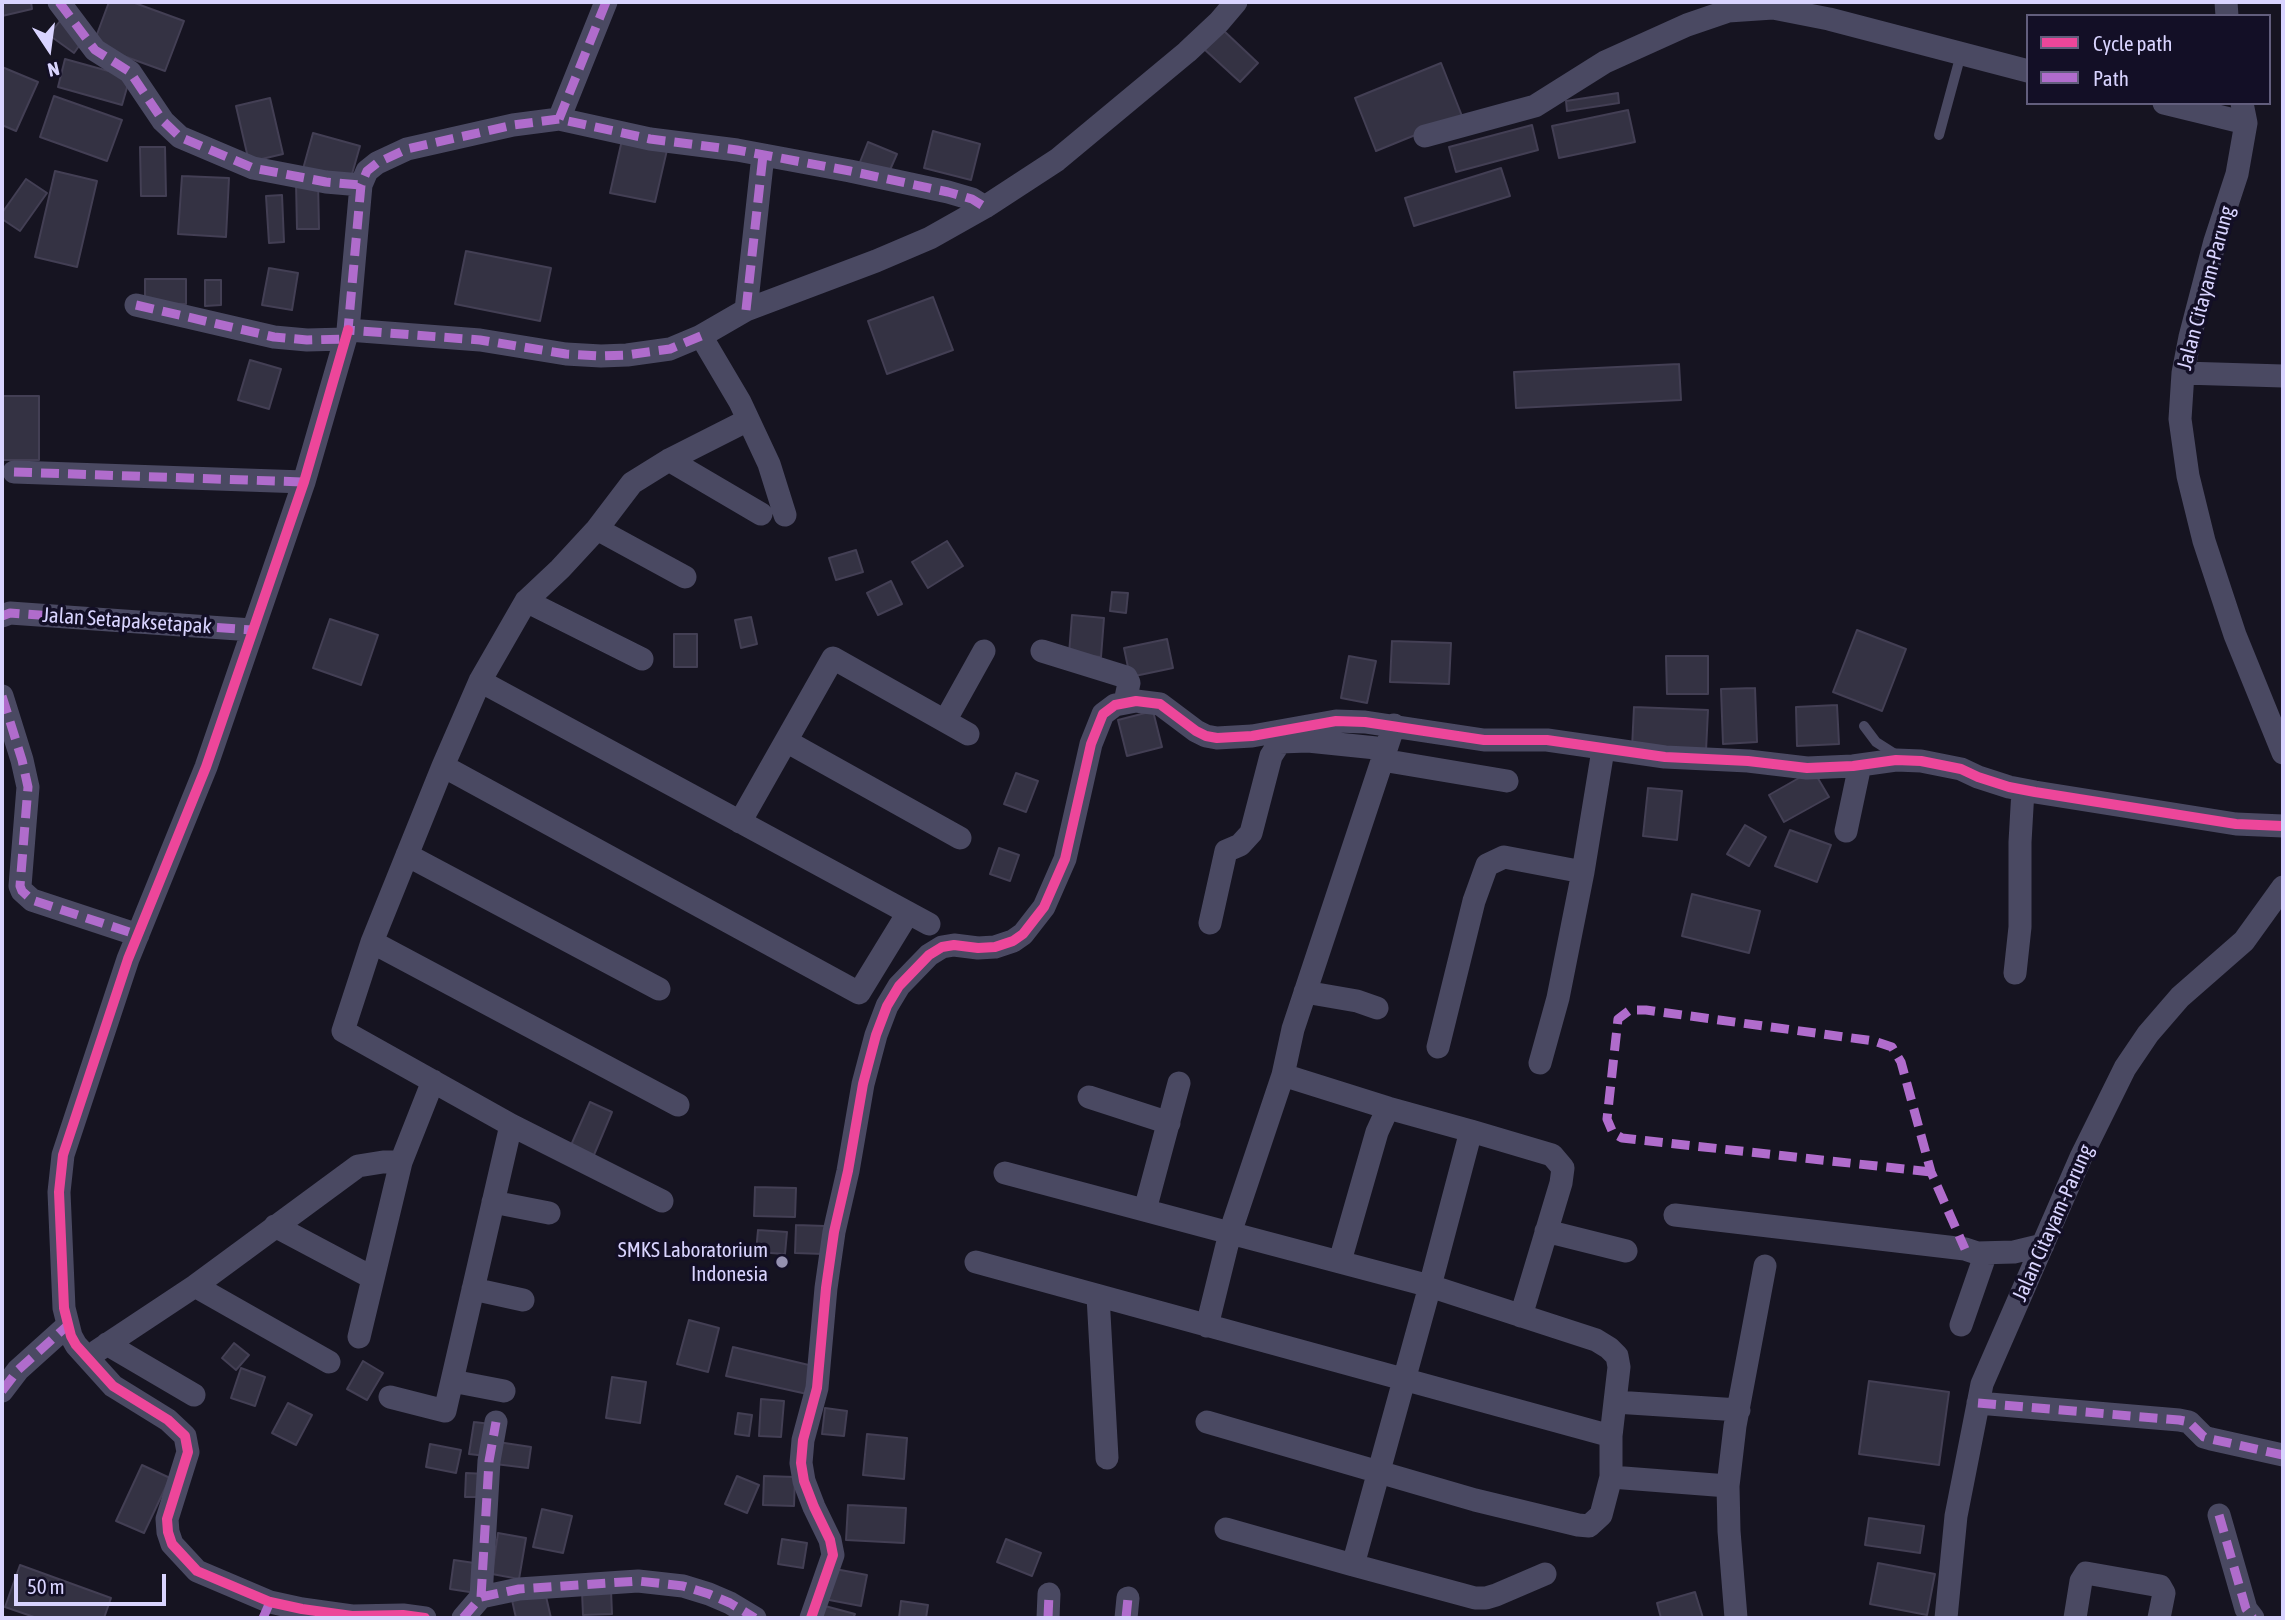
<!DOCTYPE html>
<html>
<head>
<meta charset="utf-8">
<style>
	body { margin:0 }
	#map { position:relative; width:2285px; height:1620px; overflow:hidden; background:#161421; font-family:"Asap Condensed",sans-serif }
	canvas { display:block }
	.frame { position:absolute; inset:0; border:4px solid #d9d4ff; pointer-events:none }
	.legend { position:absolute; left:2026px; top:14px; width:245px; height:91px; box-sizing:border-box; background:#130f26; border:2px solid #625e7d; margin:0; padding:9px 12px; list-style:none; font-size:21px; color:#d9d4ff }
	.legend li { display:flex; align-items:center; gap:14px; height:35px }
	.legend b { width:35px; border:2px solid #625e7d }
	.north { position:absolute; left:14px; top:14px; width:70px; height:70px; -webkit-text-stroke:5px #130f26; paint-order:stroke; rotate:167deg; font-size:19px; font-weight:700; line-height:28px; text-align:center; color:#d9d4ff }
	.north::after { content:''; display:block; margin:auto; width:24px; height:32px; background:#d9d4ff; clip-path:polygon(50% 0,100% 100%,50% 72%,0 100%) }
	.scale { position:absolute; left:14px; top:1574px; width:152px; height:32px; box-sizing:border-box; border:4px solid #d9d4ff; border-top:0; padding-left:9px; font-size:21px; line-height:24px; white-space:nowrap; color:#d9d4ff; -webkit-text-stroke:5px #130f26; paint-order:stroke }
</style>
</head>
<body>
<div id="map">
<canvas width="2285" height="1620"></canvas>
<div class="frame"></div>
<ul class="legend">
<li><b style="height:9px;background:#ed469a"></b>Cycle path</li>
<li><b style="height:9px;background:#b06ccc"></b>Path</li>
</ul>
<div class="north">N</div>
<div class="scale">50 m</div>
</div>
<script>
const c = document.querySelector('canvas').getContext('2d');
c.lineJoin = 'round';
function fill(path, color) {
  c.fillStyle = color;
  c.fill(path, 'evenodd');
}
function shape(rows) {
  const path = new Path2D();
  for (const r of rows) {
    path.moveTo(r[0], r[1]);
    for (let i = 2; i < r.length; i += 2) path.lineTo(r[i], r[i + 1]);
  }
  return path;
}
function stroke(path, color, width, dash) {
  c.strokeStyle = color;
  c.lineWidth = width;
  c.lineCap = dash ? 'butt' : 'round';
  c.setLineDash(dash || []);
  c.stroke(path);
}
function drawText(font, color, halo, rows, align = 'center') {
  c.font = font + ' "Asap Condensed",sans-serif';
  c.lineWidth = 7;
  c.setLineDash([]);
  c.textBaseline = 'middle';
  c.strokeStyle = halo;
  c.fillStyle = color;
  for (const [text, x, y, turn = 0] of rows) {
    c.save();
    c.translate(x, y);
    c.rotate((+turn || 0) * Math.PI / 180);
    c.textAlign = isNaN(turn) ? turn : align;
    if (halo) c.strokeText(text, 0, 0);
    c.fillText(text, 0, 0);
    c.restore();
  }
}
const building = shape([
	[2,2,31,2,32,9,2,16,2,2],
	[109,2,132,2,184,21,165,71,93,45,109,2],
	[60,21,84,39,74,53,49,35,60,21],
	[1223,30,1258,63,1240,82,1204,49,1223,30],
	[65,59,130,77,122,105,58,87,65,59],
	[1441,63,1462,116,1376,151,1355,98,1441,63],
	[2,67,38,82,16,131,2,125,2,67],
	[1618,93,1619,103,1567,111,1566,101,1618,93],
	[54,96,122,120,107,161,40,137,54,96],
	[270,98,283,154,249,162,236,106,270,98],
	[1628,110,1635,142,1559,158,1552,126,1628,110],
	[1532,125,1538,150,1456,172,1449,147,1532,125],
	[933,131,980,144,971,180,924,168,933,131],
	[313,133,360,146,350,181,303,169,313,133],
	[622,140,667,150,655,202,610,193,622,140],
	[868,142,897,154,886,179,858,167,868,142],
	[140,147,165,147,166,196,141,196,140,147],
	[1501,168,1510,196,1414,226,1405,198,1501,168],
	[55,171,97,181,77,267,35,257,55,171],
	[182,176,229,178,226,237,178,234,182,176],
	[26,179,47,193,20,231,2,219,2,213,26,179],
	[318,181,319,229,297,229,296,182,318,181],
	[282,195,284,242,269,243,266,196,282,195],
	[466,251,551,268,540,321,455,304,466,251],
	[269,268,298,273,292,310,262,305,269,268],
	[145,279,186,279,186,304,145,303,145,279],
	[205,280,221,280,221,305,205,306,205,280],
	[933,297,953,350,887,374,868,321,933,297],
	[250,360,281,369,269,409,238,400,250,360],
	[1679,364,1681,400,1516,408,1514,372,1679,364],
	[2,396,39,396,39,460,2,460,2,396],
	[947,541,963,566,928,588,912,562,947,541],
	[856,550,863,572,836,580,829,558,856,550],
	[891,581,902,604,878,615,867,593,891,581],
	[1112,592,1128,593,1126,613,1110,611,1112,592],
	[1072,615,1104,618,1101,657,1069,654,1072,615],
	[751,617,757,644,741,648,735,620,751,617],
	[330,619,378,635,361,685,313,668,330,619],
	[1857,630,1906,649,1882,711,1833,692,1857,630],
	[674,634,697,634,697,667,674,667,674,634],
	[1167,639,1173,668,1130,677,1124,648,1167,639],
	[1392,641,1451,643,1449,684,1390,682,1392,641],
	[1349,656,1376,661,1367,703,1341,698,1349,656],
	[1666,656,1708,656,1708,694,1667,694,1666,656],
	[1755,688,1757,742,1723,744,1721,689,1755,688],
	[1837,705,1839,744,1797,746,1796,707,1837,705],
	[1634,707,1708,710,1706,751,1632,748,1634,707],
	[1153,711,1162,747,1127,756,1118,720,1153,711],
	[1813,770,1829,797,1784,822,1769,795,1813,770],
	[1016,773,1038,781,1026,812,1004,804,1016,773],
	[1648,788,1682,791,1677,840,1643,836,1648,788],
	[1745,825,1766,837,1749,866,1727,854,1745,825],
	[1790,830,1831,845,1817,882,1775,866,1790,830],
	[999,848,1019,855,1010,881,990,874,999,848],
	[1692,894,1760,911,1749,953,1682,936,1692,894],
	[590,1102,612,1112,591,1162,568,1152,590,1102],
	[755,1187,796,1188,795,1217,754,1216,755,1187],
	[796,1225,825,1226,824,1254,795,1253,796,1225],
	[758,1230,787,1232,785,1254,756,1252,758,1230],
	[689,1320,719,1328,708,1372,677,1364,689,1320],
	[234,1343,249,1355,236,1370,222,1358,234,1343],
	[733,1347,813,1366,807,1394,726,1376,733,1347],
	[363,1361,383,1373,367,1400,347,1389,363,1361],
	[241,1368,265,1377,255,1406,231,1398,241,1368],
	[612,1377,646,1382,640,1423,606,1418,612,1377],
	[1869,1381,1949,1392,1939,1465,1859,1454,1869,1381],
	[761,1399,784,1401,781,1437,759,1436,761,1399],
	[288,1403,312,1415,296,1445,272,1433,288,1403],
	[825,1408,847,1411,844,1436,822,1434,825,1408],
	[738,1413,752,1415,749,1436,735,1434,738,1413],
	[474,1422,491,1424,486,1456,469,1454,474,1422],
	[867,1434,907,1438,904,1479,863,1475,867,1434],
	[498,1442,531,1447,528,1468,495,1464,498,1442],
	[430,1444,461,1450,456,1473,426,1467,430,1444],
	[142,1465,170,1478,144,1533,116,1521,142,1465],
	[466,1473,487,1474,486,1497,465,1497,466,1473],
	[737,1476,759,1485,747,1513,725,1504,737,1476],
	[764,1476,795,1477,794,1506,763,1505,764,1476],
	[848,1505,906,1508,904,1543,846,1540,848,1505],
	[542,1509,572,1516,563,1553,533,1547,542,1509],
	[1869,1518,1924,1526,1920,1553,1865,1545,1869,1518],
	[498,1533,526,1538,519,1579,492,1574,498,1533],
	[782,1539,807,1543,803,1568,778,1564,782,1539],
	[1006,1539,1041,1553,1032,1576,997,1562,1006,1539],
	[454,1560,481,1564,476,1593,450,1589,454,1560],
	[1878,1563,1935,1574,1927,1615,1870,1604,1878,1563],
	[20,1565,111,1598,104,1618,37,1618,5,1607,20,1565],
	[830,1568,867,1575,861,1606,824,1599,830,1568],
	[611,1590,612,1614,583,1615,582,1592,611,1590],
	[545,1592,551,1618,516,1618,512,1600,545,1592],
	[1695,1592,1703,1618,1661,1618,1657,1603,1695,1592],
	[901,1601,928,1605,926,1618,899,1618,901,1601],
	[825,1606,855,1614,853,1618,822,1618,825,1606]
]);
const service = shape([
	[1939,135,1961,54],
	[1864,726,1876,742,1898,756]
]);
const minor = shape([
	[59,2,95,50,130,72,163,121,180,137,253,168,326,182,361,185],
	[2226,2,2227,16],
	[2164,103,2246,123],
	[2242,103,2246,123,2237,174,2215,241,2190,337,2183,373,2180,419,2188,476,2204,541,2235,635,2283,753],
	[559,119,606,2],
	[1425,136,1535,106,1605,62,1687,25,1728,11,1773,8,1829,19,2028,71],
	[136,305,274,337,307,340,345,339],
	[746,310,763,155],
	[348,330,304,482,206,767,128,959,63,1155,59,1192,64,1308,71,1336,76,1345,113,1386,168,1420,185,1436,188,1452,167,1519,168,1532,172,1544,197,1571,270,1602,302,1609,352,1616,403,1615,425,1618],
	[701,336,670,349,627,355,601,356,566,354,480,340,348,330,361,185,367,171,377,163,407,149,513,125,559,119,650,139,737,150,850,171,948,192,972,199,985,207],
	[2183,373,2283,376],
	[669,460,761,514],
	[14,472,304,482],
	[785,515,769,464,740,402,701,336,746,310,876,261,930,238,985,207,1057,160,1187,52,1219,22,1236,2],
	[597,529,685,577],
	[526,601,642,659],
	[2,616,10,613,252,630],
	[1042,651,1126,677,1129,683,1125,702],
	[480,681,929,924],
	[2,696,22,760,28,787,20,886,22,891,32,900,138,935],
	[945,721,984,651],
	[1394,725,1293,1029,1283,1075,1230,1233,1430,1286,1596,1340,1609,1348,1617,1356,1619,1367,1611,1436,1611,1477],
	[786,741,960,838],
	[1382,760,1507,781],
	[443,766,859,993,908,913],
	[740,822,833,658,968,734],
	[1846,831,1860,765],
	[407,855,659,989],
	[1210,923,1226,851,1240,845,1251,833,1271,756,1280,742,1308,741,1386,749],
	[372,942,678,1105],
	[2015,973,2020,927,2020,842,2023,790],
	[1305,992,1357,1001,1377,1008],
	[1438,1047,1474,901,1487,865,1504,857,1583,872],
	[1540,1063,1558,998,1583,872,1603,750],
	[1283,1075,1388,1108],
	[1089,1097,1169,1123],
	[1471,1131,1552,1155,1563,1168,1561,1183,1521,1316],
	[1005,1173,1230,1233,1207,1326],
	[662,1201,511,1125,343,1031,372,942,443,766,480,681,526,601,560,569,597,529,632,483,669,460,748,420],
	[493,1202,549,1213],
	[1145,1210,1179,1083],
	[1675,1215,1965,1249,1977,1253,2014,1252,2043,1245],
	[275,1226,373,1278],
	[1546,1231,1626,1251],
	[976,1262,1611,1436],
	[195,1286,329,1362],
	[473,1289,523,1300],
	[1098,1296,1107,1458],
	[1961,1325,1986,1253],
	[359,1337,401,1162],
	[107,1344,194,1395],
	[97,1351,195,1286,358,1166,383,1162,401,1162,433,1081],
	[452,1381,504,1391],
	[2,1391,18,1370,68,1325],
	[390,1397,445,1411,511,1125],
	[1615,1402,1739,1410],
	[1978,1403,2179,1420,2189,1422,2204,1437,2211,1439,2283,1455],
	[1207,1422,1475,1500,1578,1525,1589,1526,1601,1515,1611,1477,1728,1486],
	[2219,1515,2246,1609,2253,1618],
	[1226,1529,1353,1565,1430,1286,1471,1131,1388,1108,1377,1132,1340,1261],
	[1353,1565,1475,1598,1486,1598,1496,1595,1545,1574],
	[481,1597,489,1461,496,1422],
	[463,1618,481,1597,519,1589,638,1581,683,1586,709,1594,730,1603,755,1618],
	[811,1618,833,1555,830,1540,814,1507,804,1481,801,1463,803,1440,817,1388,826,1288,834,1232,848,1171,863,1084,876,1035,887,1006,899,986,929,955,942,947,954,945,978,948,995,947,1013,941,1023,934,1044,907,1065,859,1091,744,1103,714,1115,705,1136,701,1160,704,1196,731,1206,736,1217,738,1252,736,1336,721,1365,722,1484,740,1547,740,1665,757,1748,761,1807,768,1853,766,1896,760,1921,761,1961,769,1978,777,2009,787,2035,792,2236,824,2283,826],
	[1048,1618,1049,1594],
	[1126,1618,1128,1598],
	[1736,1618,1729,1531,1728,1486,1735,1426,1765,1266],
	[1946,1618,1956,1516,1982,1384,2081,1157,2125,1068,2148,1034,2180,997,2244,941,2283,887],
	[2075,1618,2081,1581,2086,1573,2160,1586,2164,1593,2159,1618]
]);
const quiet = shape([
	[59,2,95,50,130,72,163,121,180,137,253,168,326,182,361,185],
	[559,119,606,2],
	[136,305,274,337,307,340,345,339],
	[746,310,763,155],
	[701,336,670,349,627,355,601,356,566,354,480,340,348,330,361,185,367,171,377,163,407,149,513,125,559,119,650,139,737,150,850,171,948,192,972,199,985,207],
	[14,472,304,482],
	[2,616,10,613,252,630],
	[2,696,22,760,28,787,20,886,22,891,32,900,138,935],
	[1931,1172,1622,1138,1613,1133,1607,1119,1618,1019,1630,1010,1646,1010,1874,1041,1892,1047,1901,1062,1931,1172,1965,1249],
	[2,1391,18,1370,68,1325],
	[1978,1403,2179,1420,2189,1422,2204,1437,2211,1439,2283,1455],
	[2219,1515,2246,1609,2253,1618],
	[481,1597,489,1461,496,1422],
	[263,1618,270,1602],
	[463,1618,481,1597,519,1589,638,1581,683,1586,709,1594,730,1603,755,1618],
	[1048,1618,1049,1594],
	[1126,1618,1128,1598]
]);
const cycleway = shape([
	[348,330,304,482,206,767,128,959,63,1155,59,1192,64,1308,71,1336,76,1345,113,1386,168,1420,185,1436,188,1452,167,1519,168,1532,172,1544,197,1571,270,1602,302,1609,352,1616,403,1615,425,1618],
	[811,1618,833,1555,830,1540,814,1507,804,1481,801,1463,803,1440,817,1388,826,1288,834,1232,848,1171,863,1084,876,1035,887,1006,899,986,929,955,942,947,954,945,978,948,995,947,1013,941,1023,934,1044,907,1065,859,1091,744,1103,714,1115,705,1136,701,1160,704,1196,731,1206,736,1217,738,1252,736,1336,721,1365,722,1484,740,1547,740,1665,757,1748,761,1807,768,1853,766,1896,760,1921,761,1961,769,1978,777,2009,787,2035,792,2236,824,2283,826]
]);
const markers = [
	[782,1262,7,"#9591b1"]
];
const streetNames = [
	["Jalan Citayam-Parung",2206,288,-75],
	["Jalan Setapaksetapak",127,621,4],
	["Jalan Citayam-Parung",2053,1223,-66]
];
const poiNames = [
	["SMKS Laboratorium",768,1250],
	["Indonesia",768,1274]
];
fill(building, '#343243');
stroke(building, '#433f54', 2);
stroke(service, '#4a4962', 10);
stroke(minor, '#4a4962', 23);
stroke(quiet, '#b06ccc', 9, [18, 9]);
stroke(cycleway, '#ed469a', 10);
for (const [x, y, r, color] of markers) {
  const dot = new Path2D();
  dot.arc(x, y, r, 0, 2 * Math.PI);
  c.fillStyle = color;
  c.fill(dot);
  stroke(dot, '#130f26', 2.5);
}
drawText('21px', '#d9d4ff', '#130f26', streetNames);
drawText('21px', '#d9d4ff', '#130f26', poiNames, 'right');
</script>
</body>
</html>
